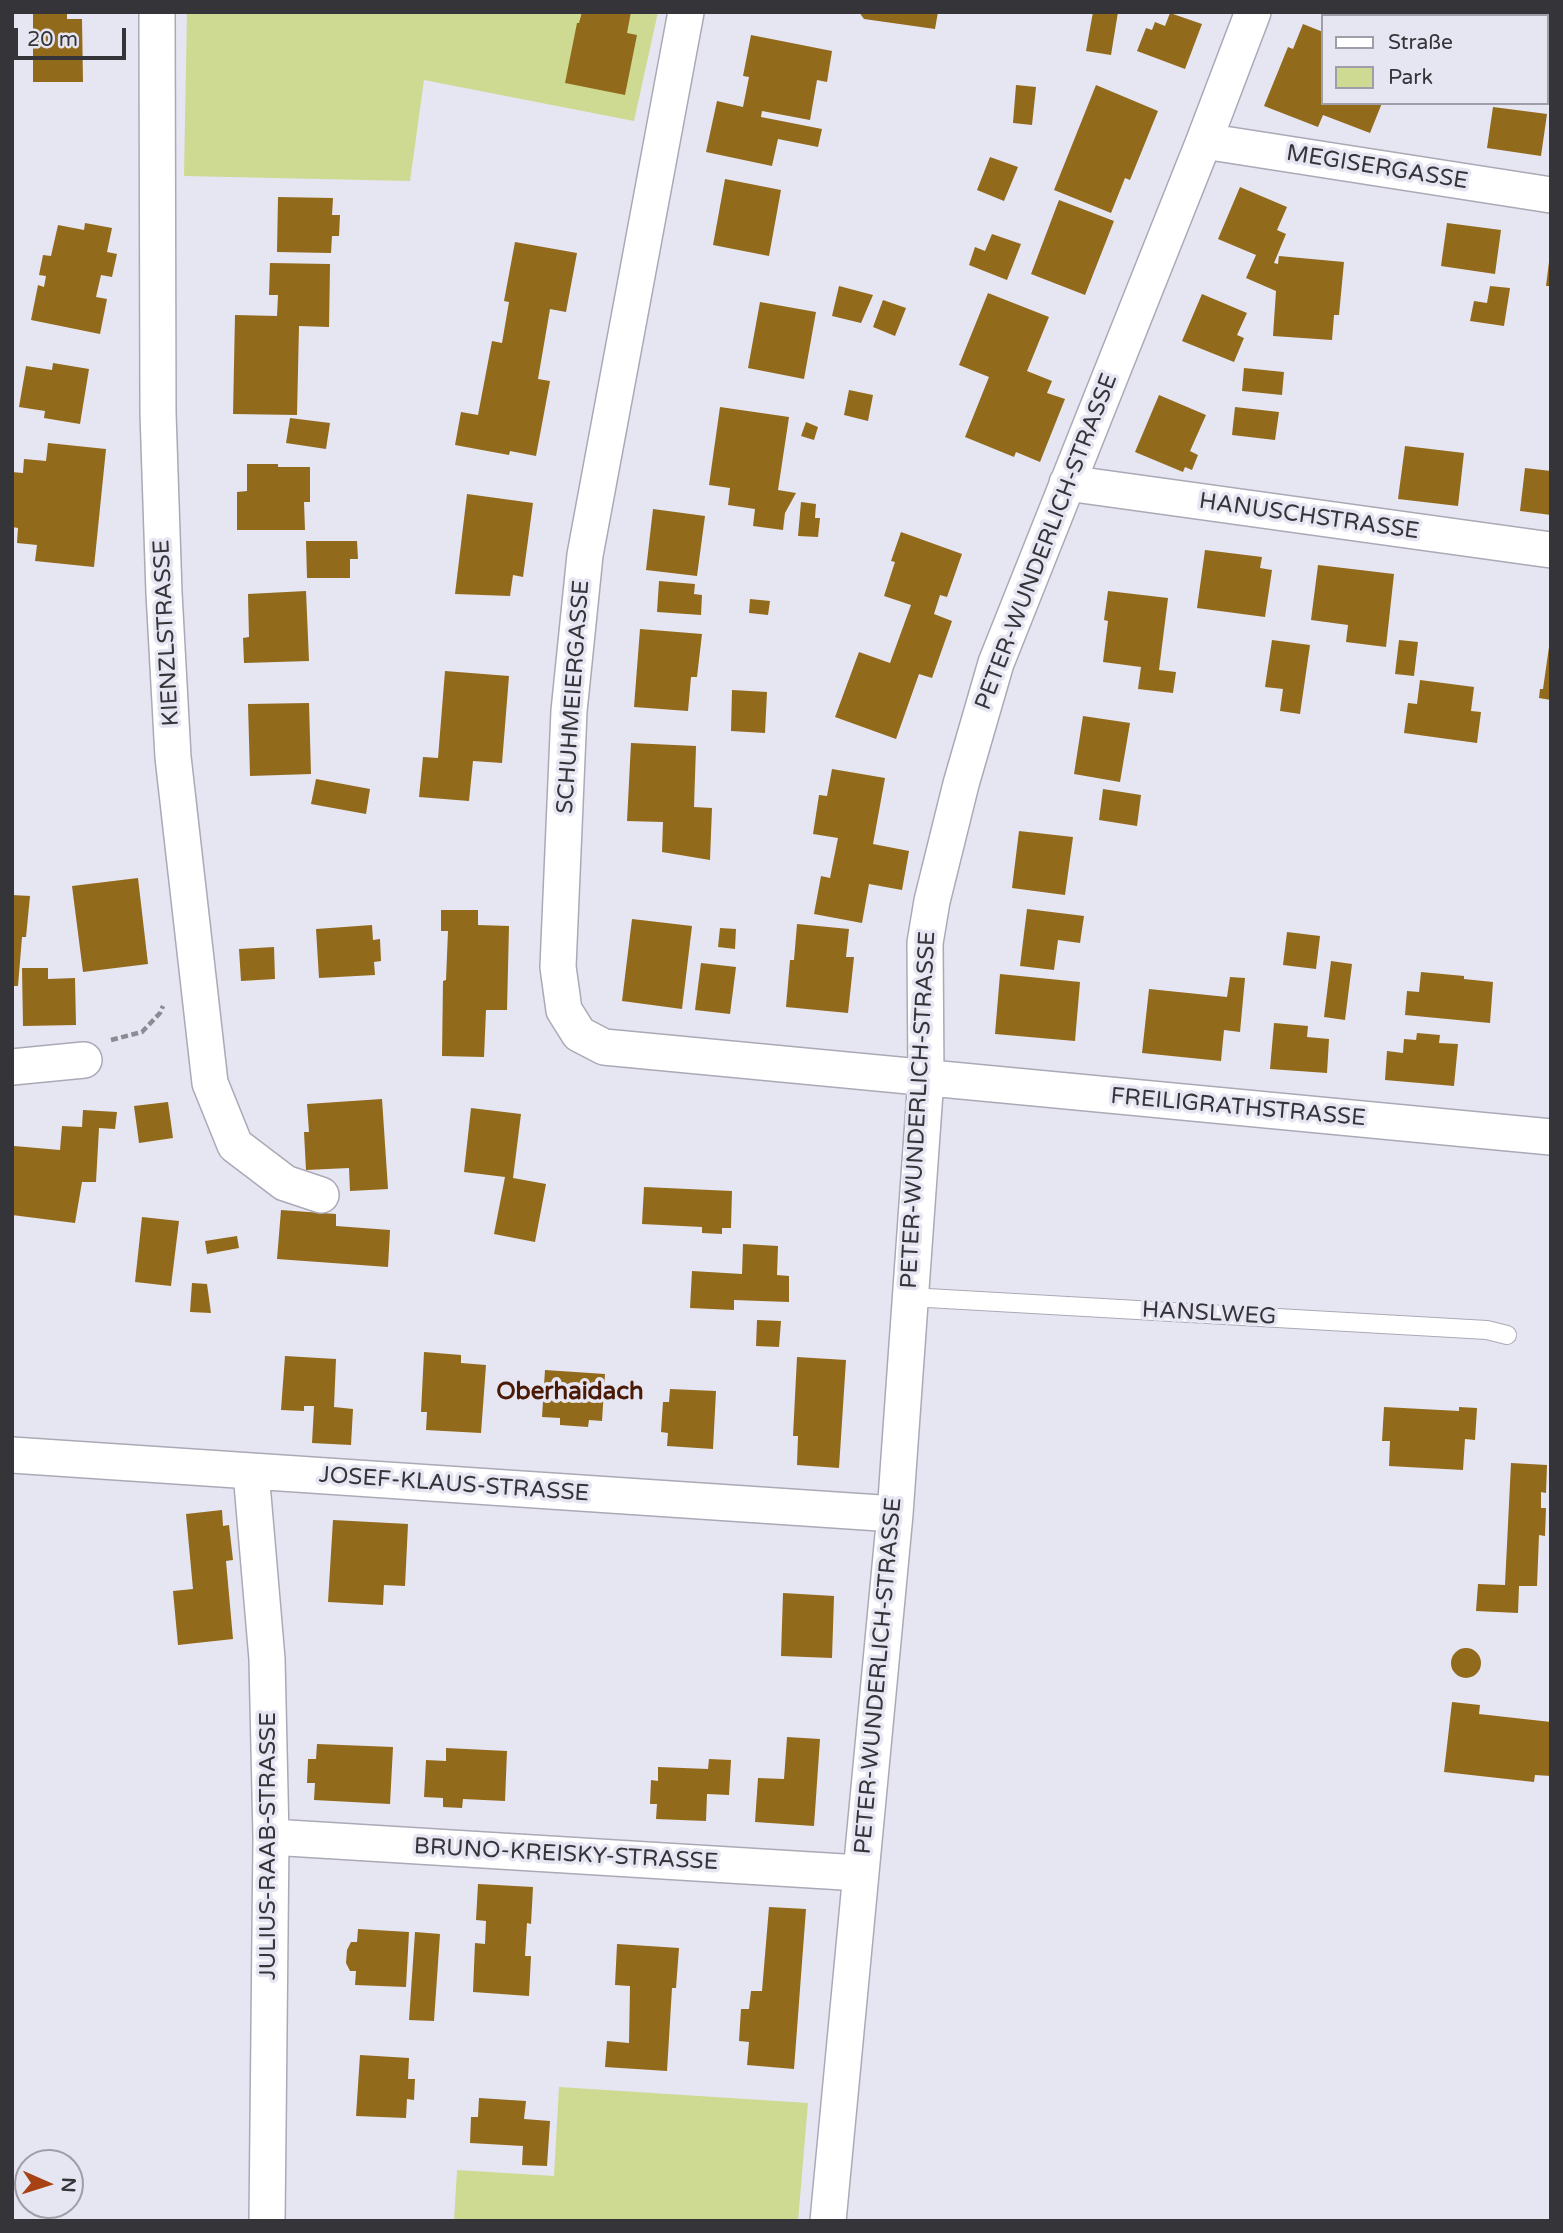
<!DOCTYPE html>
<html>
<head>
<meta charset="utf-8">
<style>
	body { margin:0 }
	#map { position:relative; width:1563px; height:2233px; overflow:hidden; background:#e6e5f2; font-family:"Varela Round",sans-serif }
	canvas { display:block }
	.frame { position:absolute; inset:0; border:14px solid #353439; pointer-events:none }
	.legend { position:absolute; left:1321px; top:14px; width:228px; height:91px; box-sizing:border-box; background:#e6e5f2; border:2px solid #9f9ea8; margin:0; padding:9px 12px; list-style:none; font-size:21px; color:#353439 }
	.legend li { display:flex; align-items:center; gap:14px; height:35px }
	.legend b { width:35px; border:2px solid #9f9ea8 }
	.north { position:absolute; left:14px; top:2149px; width:70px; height:70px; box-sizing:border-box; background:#e6e5f2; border:2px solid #9f9ea8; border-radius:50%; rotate:93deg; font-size:19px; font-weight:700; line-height:28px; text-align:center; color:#353439 }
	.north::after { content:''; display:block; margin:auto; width:24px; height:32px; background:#a74214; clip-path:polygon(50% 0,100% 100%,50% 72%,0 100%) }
	.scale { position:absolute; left:14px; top:28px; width:112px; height:32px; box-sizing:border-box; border:4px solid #353439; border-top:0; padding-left:9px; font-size:21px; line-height:24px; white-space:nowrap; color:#353439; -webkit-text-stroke:5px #e6e5f2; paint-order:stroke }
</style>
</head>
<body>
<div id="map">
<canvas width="1563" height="2233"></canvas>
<div class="frame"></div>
<ul class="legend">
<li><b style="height:9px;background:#fff"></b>Straße</li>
<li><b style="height:19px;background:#ceda91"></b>Park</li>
</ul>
<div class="north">N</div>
<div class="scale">20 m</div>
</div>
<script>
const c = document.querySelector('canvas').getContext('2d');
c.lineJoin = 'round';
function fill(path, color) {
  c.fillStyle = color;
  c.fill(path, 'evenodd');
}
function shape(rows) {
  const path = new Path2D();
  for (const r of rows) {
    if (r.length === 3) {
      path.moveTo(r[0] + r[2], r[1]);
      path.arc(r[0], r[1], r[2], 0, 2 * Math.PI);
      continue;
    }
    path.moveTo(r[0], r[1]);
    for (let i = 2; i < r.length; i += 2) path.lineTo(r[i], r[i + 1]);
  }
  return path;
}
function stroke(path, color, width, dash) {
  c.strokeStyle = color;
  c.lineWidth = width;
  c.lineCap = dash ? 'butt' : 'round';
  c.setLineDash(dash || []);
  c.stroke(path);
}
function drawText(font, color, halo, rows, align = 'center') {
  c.font = font + ' "Varela Round",sans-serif';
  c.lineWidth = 7;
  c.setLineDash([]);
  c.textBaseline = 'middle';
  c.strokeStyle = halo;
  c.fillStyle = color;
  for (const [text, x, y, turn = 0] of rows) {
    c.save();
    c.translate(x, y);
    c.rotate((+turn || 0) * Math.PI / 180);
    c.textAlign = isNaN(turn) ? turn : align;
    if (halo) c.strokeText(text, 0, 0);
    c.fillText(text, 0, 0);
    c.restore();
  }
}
const green = shape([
	[187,12,658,12,634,121,424,80,410,181,184,176],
	[559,2087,808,2103,798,2221,454,2221,457,2170,554,2176]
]);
const building = shape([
	[33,12,67,12,67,19,82,19,83,82,33,82],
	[582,12,631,12,627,33,637,35,625,95,565,83,577,23,579,23],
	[859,12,938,12,935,29,864,19],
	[1093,12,1118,12,1111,55,1086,51],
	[1170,13,1202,24,1185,69,1137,51,1146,28,1152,30,1155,22,1165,26],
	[1303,24,1323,32,1323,103,1382,103,1370,133,1323,115,1318,127,1264,106,1288,47,1293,49],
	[751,35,832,51,827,82,817,80,810,120,762,111,761,117,822,129,818,147,778,139,772,166,706,152,717,101,743,107,749,77,743,76],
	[1549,73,1551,74,1551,98,1547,97],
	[1016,85,1036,87,1032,125,1013,123],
	[1096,85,1158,111,1130,180,1125,178,1111,213,1054,190],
	[1493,107,1547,114,1541,156,1487,148],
	[990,157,1018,167,1004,201,977,190],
	[725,179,781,190,769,256,713,245],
	[1240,187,1287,207,1277,230,1286,234,1274,263,1278,264,1279,256,1344,262,1339,315,1334,315,1332,340,1273,336,1276,291,1246,278,1256,255,1218,239],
	[278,197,333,198,332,215,340,215,339,236,332,236,331,253,277,252],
	[1059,200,1114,221,1085,295,1031,274],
	[85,223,112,228,107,252,117,254,112,277,101,275,96,297,107,299,100,334,31,320,38,285,44,287,46,276,39,275,43,255,51,256,58,225,84,230],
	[1447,223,1501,230,1495,274,1441,266],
	[992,234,1021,244,1007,280,969,265,975,247,985,251],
	[515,242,577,253,566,312,550,309,538,379,550,381,536,456,510,451,509,455,455,445,461,412,478,415,492,341,502,343,509,302,504,301],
	[1549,262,1551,262,1551,286,1546,286],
	[270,263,330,264,329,327,299,326,297,415,233,414,235,315,277,316,278,295,269,295],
	[839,286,873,295,861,323,832,316],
	[1490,286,1510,288,1504,326,1470,321,1474,301,1487,303],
	[988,293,1049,317,1027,371,1052,381,1047,393,1065,399,1040,462,1016,452,1014,457,965,437,989,377,959,365],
	[1202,294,1247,313,1237,335,1244,338,1234,362,1182,341],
	[883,300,906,308,895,336,873,327],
	[760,302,816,312,804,379,748,368],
	[53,363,89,369,80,424,44,418,45,411,19,407,26,366,52,370],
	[1244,368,1284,372,1282,395,1242,391],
	[849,390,873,395,868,421,844,415],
	[1159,395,1206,415,1190,451,1198,455,1192,470,1185,467,1183,472,1135,452],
	[720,407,789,417,778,490,796,493,785,513,783,530,753,526,755,509,728,505,730,488,709,485],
	[1235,407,1279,412,1275,440,1232,435],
	[290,418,330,423,326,449,286,443],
	[806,422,818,427,814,440,801,436],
	[48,443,106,449,94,567,35,561,37,545,17,543,18,528,12,527,12,472,23,473,24,459,46,461],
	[1405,446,1464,453,1458,506,1398,499],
	[247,464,278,464,278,467,310,467,310,502,304,502,305,530,237,530,237,492,247,491],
	[1525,468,1551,471,1551,515,1520,511],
	[467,494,533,503,523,577,513,575,510,596,455,594],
	[801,502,816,504,815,518,820,518,818,537,798,536],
	[653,509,705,516,697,576,646,570],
	[901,532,962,554,947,597,940,595,934,614,952,621,932,678,919,674,896,739,835,717,859,652,890,663,911,605,884,596,895,562,891,561],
	[306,541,357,541,358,559,350,559,350,578,307,578],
	[1205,550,1262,557,1260,568,1272,570,1265,617,1197,608],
	[1318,565,1394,574,1386,647,1346,642,1348,625,1311,620],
	[659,581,695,584,694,594,702,595,701,615,657,612],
	[306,591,309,661,244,663,243,638,249,637,248,594],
	[1108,591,1168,598,1159,670,1176,672,1173,693,1138,689,1141,667,1103,662,1108,621,1104,620],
	[750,599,770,601,768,615,749,613],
	[640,629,702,634,697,677,691,677,688,711,634,707],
	[1272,640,1310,645,1300,714,1280,711,1283,689,1265,687],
	[1399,640,1418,642,1414,676,1395,674],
	[1549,647,1551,647,1551,700,1539,698,1540,689,1543,689],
	[445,671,509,676,502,763,473,761,469,801,419,797,423,757,438,758],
	[1420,680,1474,687,1471,711,1481,712,1477,743,1404,733,1408,703,1417,704],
	[732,690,767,692,765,733,731,731],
	[309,703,311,774,250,776,248,704],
	[1083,716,1130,723,1120,782,1074,774],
	[631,743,696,746,694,807,712,808,710,860,662,852,663,822,627,821],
	[832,769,885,778,873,844,909,851,902,890,869,884,862,923,814,914,821,876,830,878,838,838,813,834,819,795,827,796],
	[316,779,370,789,366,814,311,804],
	[1103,789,1141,795,1137,826,1099,820],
	[1019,831,1073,837,1065,895,1012,888],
	[138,878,148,964,83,972,72,886],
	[12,895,30,896,26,937,22,937,18,986,12,986],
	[1027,909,1084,916,1080,943,1058,940,1054,970,1020,966],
	[441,910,478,910,478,925,509,926,507,1010,486,1010,484,1057,442,1056,443,981,446,980,448,931,441,931],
	[632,919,692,926,682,1009,622,1001],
	[797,924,849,929,846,957,854,957,848,1013,786,1007,790,960,794,960],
	[372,925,373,940,380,939,381,961,374,962,375,975,319,978,316,929],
	[720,928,736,929,735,949,718,947],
	[1287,932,1320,936,1316,969,1283,965],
	[274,947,275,979,241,981,239,949],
	[1331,961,1352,964,1345,1020,1324,1017],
	[701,963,736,967,730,1014,695,1010],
	[22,968,48,968,48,979,75,978,76,1025,23,1026],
	[1421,972,1464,976,1464,979,1493,982,1490,1023,1405,1015,1407,991,1419,992],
	[1000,974,1080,982,1075,1041,995,1034],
	[1230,977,1245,978,1240,1032,1224,1030,1221,1061,1142,1053,1149,989,1227,997],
	[1274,1023,1308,1026,1307,1037,1329,1039,1327,1073,1270,1069],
	[1417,1033,1440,1035,1439,1043,1458,1044,1454,1086,1385,1080,1387,1051,1403,1053,1404,1039,1416,1040],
	[382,1099,388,1189,350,1191,349,1168,306,1170,304,1132,309,1132,307,1104],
	[168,1102,173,1138,139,1143,134,1106],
	[471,1108,521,1114,513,1178,546,1184,535,1242,494,1234,505,1177,464,1172],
	[83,1110,117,1112,115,1129,99,1128,96,1182,82,1182,75,1223,12,1215,14,1146,60,1150,62,1126,82,1127],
	[644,1187,732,1191,731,1228,722,1228,722,1234,702,1233,702,1227,642,1224],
	[281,1210,336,1214,336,1226,390,1230,388,1267,277,1259],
	[142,1217,179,1221,171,1286,135,1282],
	[237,1236,239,1248,207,1254,205,1241],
	[743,1244,778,1246,777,1275,789,1276,789,1302,734,1300,734,1310,690,1308,692,1271,742,1274],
	[192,1283,207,1284,211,1313,190,1312],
	[757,1320,781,1321,779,1347,756,1346],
	[424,1352,461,1355,461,1363,486,1365,481,1433,426,1430,427,1412,421,1412],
	[285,1356,336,1359,334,1407,353,1409,351,1445,312,1443,314,1406,304,1406,304,1411,281,1410],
	[797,1357,846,1360,839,1468,797,1465,798,1436,793,1436],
	[545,1370,605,1374,602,1421,589,1420,588,1427,560,1425,560,1418,542,1417],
	[670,1389,716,1391,713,1449,667,1446,668,1433,661,1432,663,1402,669,1402],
	[1384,1407,1459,1411,1459,1407,1477,1408,1475,1440,1465,1439,1463,1470,1389,1466,1390,1441,1382,1441],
	[1511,1463,1547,1465,1546,1493,1541,1492,1541,1508,1546,1508,1545,1536,1539,1535,1537,1586,1519,1586,1518,1613,1476,1611,1478,1584,1505,1585],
	[222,1510,223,1526,229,1525,233,1560,226,1561,233,1639,178,1645,173,1591,193,1589,186,1514],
	[333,1520,408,1524,405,1586,384,1585,383,1605,328,1602],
	[783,1593,834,1596,832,1658,781,1656],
	[1466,1663,15],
	[1452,1702,1480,1705,1479,1714,1551,1722,1551,1776,1535,1775,1534,1782,1444,1772],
	[787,1737,820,1739,814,1826,755,1822,758,1778,784,1779],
	[317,1744,393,1747,390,1804,314,1800,315,1783,307,1783,308,1759,316,1759],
	[446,1748,507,1751,505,1801,463,1799,462,1808,443,1807,443,1798,424,1797,426,1760,446,1761],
	[709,1759,731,1760,729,1795,707,1794,706,1821,656,1819,657,1804,650,1804,651,1780,658,1781,658,1767,708,1769],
	[478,1884,533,1887,531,1924,527,1923,525,1956,531,1956,529,1996,473,1992,475,1943,485,1944,486,1921,476,1920],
	[769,1907,806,1909,794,2069,747,2065,749,2042,739,2041,741,2009,749,2009,751,1991,762,1991],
	[358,1929,409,1932,406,1987,355,1985,356,1971,350,1971,346,1963,347,1950,351,1942,357,1942],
	[415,1932,440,1934,434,2021,409,2020],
	[617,1944,679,1948,676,1988,672,1988,667,2071,605,2067,607,2041,629,2043,630,1986,615,1985],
	[360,2055,409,2058,408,2079,415,2079,414,2100,407,2099,406,2118,356,2116],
	[479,2098,526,2101,524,2119,550,2121,547,2166,522,2165,523,2146,470,2143,471,2117,478,2117]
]);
const path = shape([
	[111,1040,142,1032,160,1013,163,1006]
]);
const service = shape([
	[910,1297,1487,1330,1507,1335]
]);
const minor = shape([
	[157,12,158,413,164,593,173,757,210,1083,235,1145,285,1183,321,1195],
	[686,12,585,555,569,711,558,967,564,1010,579,1034,604,1047,1551,1137],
	[1204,141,1551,195],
	[1067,483,1551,550],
	[12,1067,84,1060],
	[12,1455,895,1514],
	[251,1472,267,1659,271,1837,267,2221],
	[271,1837,860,1873],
	[828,2221,895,1514,926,1078,925,943,932,901,961,784,996,663,1204,141,1253,12]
]);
const streetNames = [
	["MEGISERGASSE",1377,168,9],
	["HANUSCHSTRASSE",1309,517,8],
	["PETER-WUNDERLICH-STRASSE",1047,542,-69],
	["KIENZLSTRASSE",167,633,-93],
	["SCHUHMEIERGASSE",574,697,-86],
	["FREILIGRATHSTRASSE",1238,1108,5],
	["PETER-WUNDERLICH-STRASSE",919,1110,-87],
	["HANSLWEG",1209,1314,3],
	["JOSEF-KLAUS-STRASSE",454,1485,4],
	["PETER-WUNDERLICH-STRASSE",879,1676,-85],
	["JULIUS-RAAB-STRASSE",269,1846,-90],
	["BRUNO-KREISKY-STRASSE",566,1855,3]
];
const neighbourhoodNames = [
	["Oberhaidach",570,1393]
];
fill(green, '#ceda91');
fill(building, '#926a1c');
stroke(service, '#aba9b6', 20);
stroke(minor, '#aba9b6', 38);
stroke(path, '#8c8b94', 4.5, [7, 3.5]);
stroke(service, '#fff', 18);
stroke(minor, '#fff', 35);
drawText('23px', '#353439', '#e6e5f2', streetNames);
drawText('bold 24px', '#4a1a05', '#e6e5f2', neighbourhoodNames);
</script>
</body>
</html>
